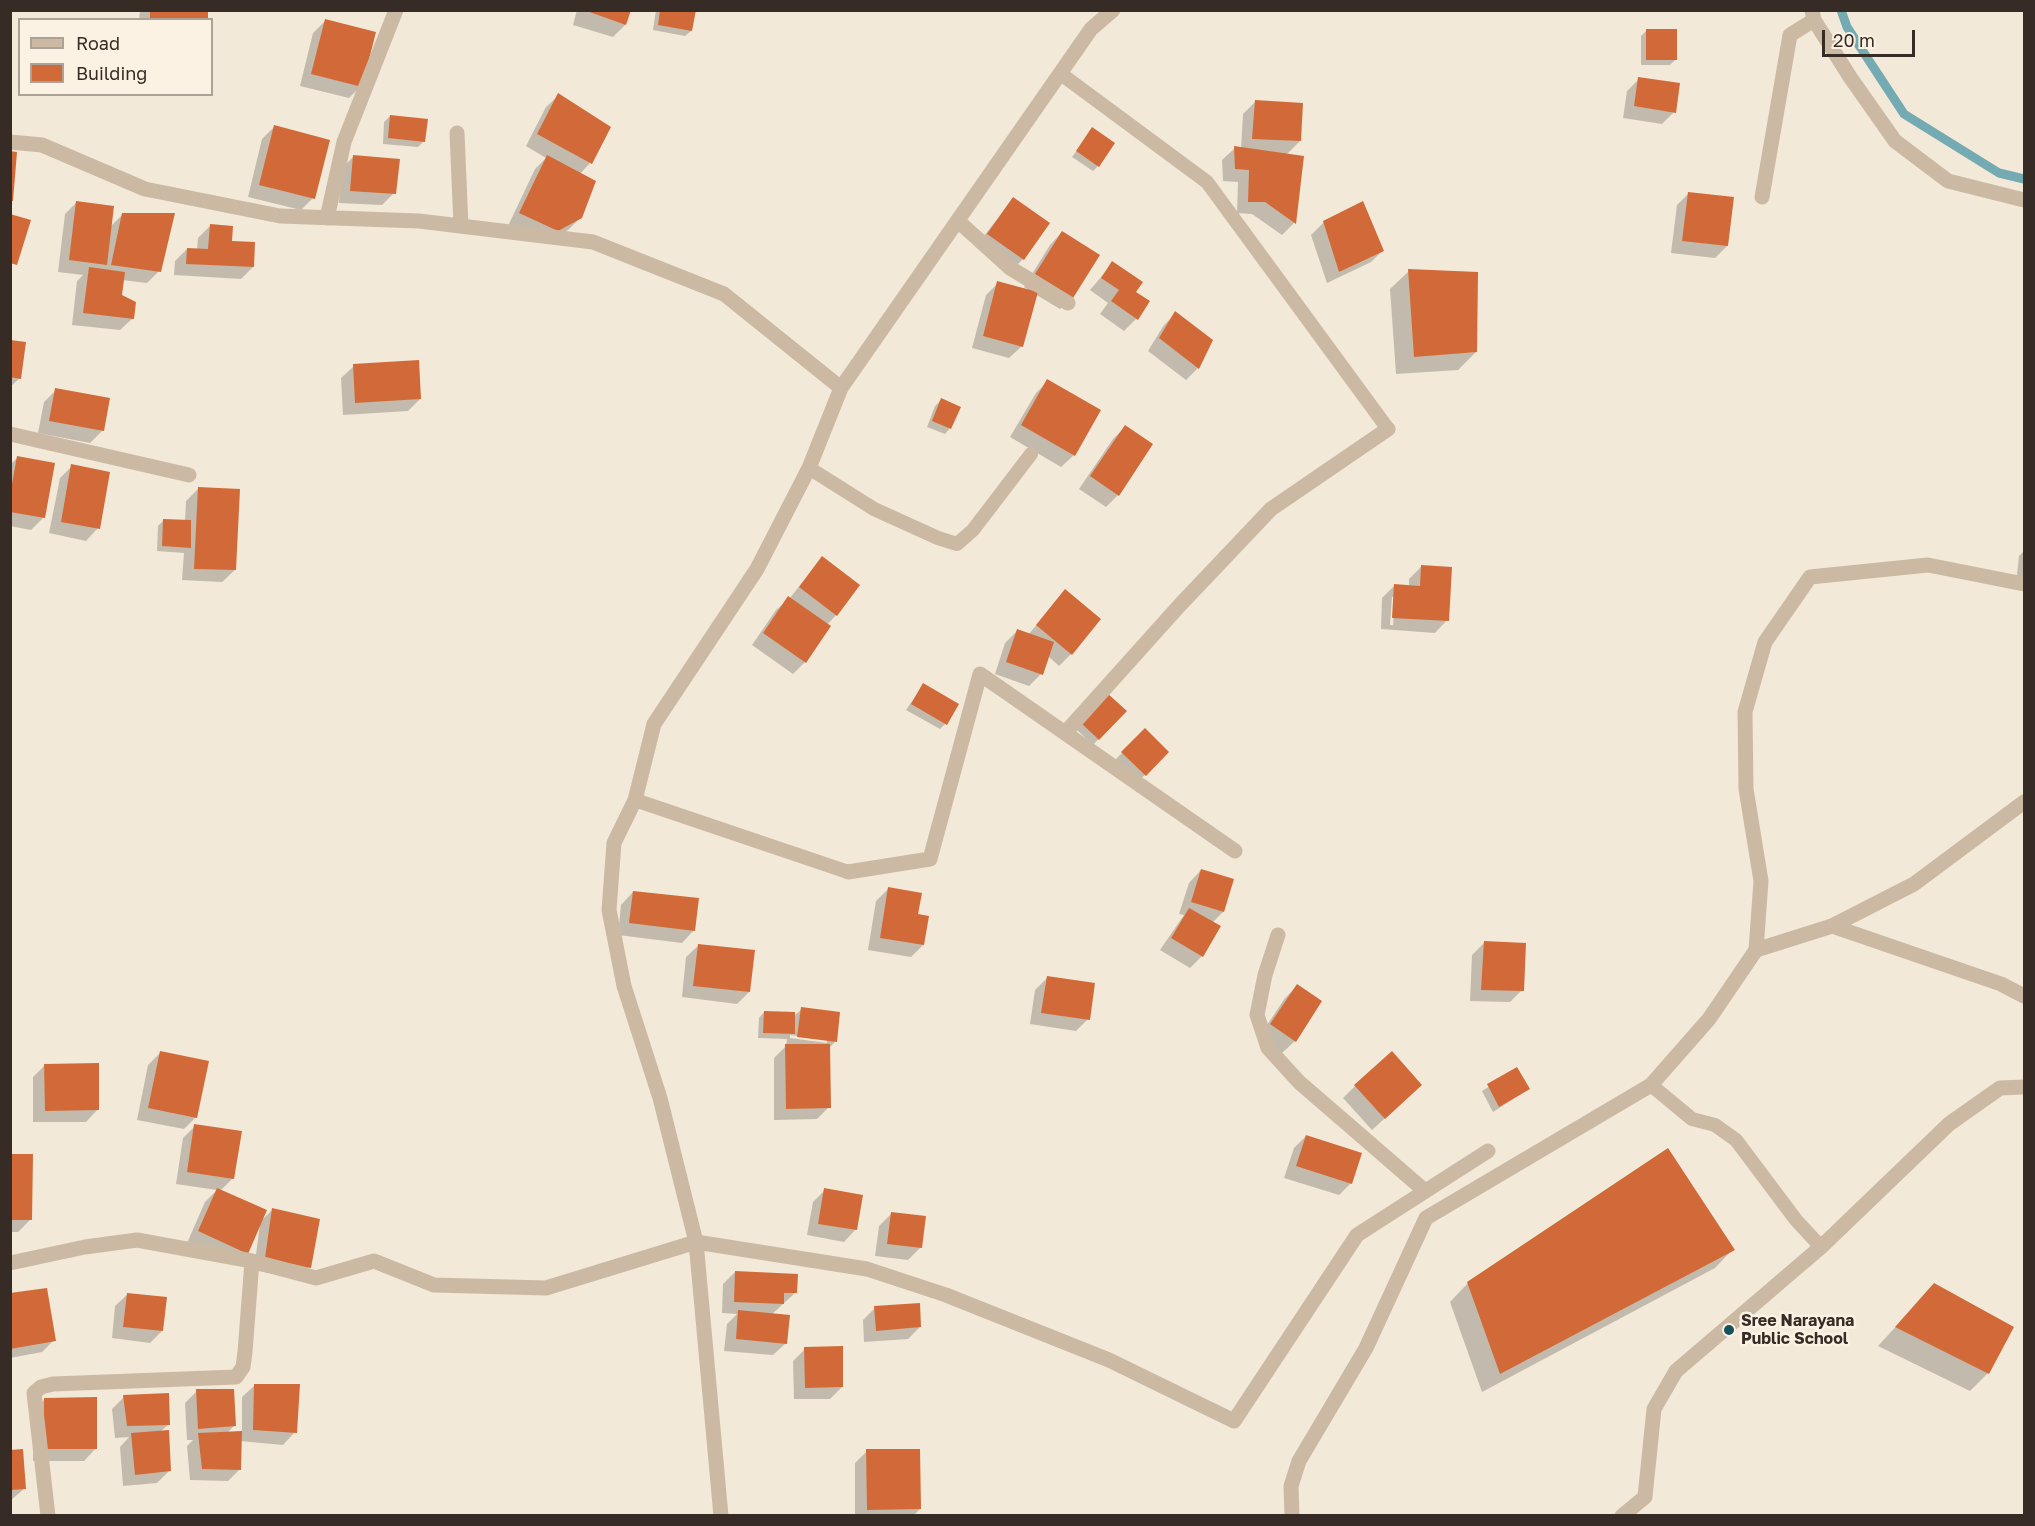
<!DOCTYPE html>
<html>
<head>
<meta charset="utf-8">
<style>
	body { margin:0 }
	#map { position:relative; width:2035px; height:1526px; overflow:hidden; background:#f3e9d8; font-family:"Golos Text",sans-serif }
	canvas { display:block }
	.frame { position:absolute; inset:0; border:12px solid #362c25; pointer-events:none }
	.legend { position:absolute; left:18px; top:18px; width:195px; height:78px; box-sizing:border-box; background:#fbf2e4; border:2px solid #aca398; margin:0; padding:8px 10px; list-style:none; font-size:18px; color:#362c25 }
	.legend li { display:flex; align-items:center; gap:12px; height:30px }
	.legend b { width:30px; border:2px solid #aca398 }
	.scale { position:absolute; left:1822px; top:30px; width:93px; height:27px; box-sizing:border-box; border:3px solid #362c25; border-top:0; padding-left:8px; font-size:18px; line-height:21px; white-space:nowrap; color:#362c25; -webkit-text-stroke:4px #fbf2e4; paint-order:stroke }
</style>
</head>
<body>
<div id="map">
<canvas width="2035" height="1526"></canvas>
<div class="frame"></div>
<ul class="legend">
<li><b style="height:8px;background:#ccb9a3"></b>Road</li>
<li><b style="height:16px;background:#d16a38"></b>Building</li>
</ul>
<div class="scale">20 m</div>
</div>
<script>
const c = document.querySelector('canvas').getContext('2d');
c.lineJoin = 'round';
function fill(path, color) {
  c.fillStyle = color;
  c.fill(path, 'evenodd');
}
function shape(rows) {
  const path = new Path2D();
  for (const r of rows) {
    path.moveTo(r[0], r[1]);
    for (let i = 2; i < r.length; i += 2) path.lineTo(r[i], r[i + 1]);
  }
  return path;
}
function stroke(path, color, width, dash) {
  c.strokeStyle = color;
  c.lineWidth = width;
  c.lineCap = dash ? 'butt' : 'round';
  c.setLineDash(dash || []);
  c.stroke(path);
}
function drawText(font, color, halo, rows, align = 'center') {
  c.font = font + ' "Golos Text",sans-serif';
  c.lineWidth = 5;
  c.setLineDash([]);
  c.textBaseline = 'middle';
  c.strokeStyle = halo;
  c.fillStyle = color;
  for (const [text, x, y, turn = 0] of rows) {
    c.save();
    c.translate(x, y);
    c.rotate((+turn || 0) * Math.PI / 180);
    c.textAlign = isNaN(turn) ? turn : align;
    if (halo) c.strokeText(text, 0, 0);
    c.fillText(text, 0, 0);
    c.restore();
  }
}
const shadow = shape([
	[140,10,207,10,206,20,139,20],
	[577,10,629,10,625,25,613,37,573,25],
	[656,10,695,10,691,31,685,36,653,30],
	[325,21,361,86,349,98,300,86,313,33],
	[1646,31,1676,59,1670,65,1641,65,1641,36],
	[1639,79,1674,112,1662,124,1623,118,1627,91],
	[559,95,609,127,590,163,580,174,581,217,568,230,544,242,508,226,535,169,546,158,526,146,546,107],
	[1255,102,1300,141,1286,155,1303,157,1294,223,1282,235,1252,214,1237,213,1238,182,1223,181,1222,160,1235,148,1241,149,1243,114],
	[390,116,424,141,418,147,383,144,384,122],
	[274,127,313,198,301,210,248,197,262,139],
	[1092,129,1098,166,1093,171,1072,157],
	[353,157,394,193,382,205,339,203,341,169],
	[1689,193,1727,246,1715,258,1671,253,1677,205],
	[1013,199,1023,259,1011,271,976,246],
	[77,202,110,227,123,214,159,271,147,283,122,280,121,296,133,318,120,330,72,325,77,281,83,275,58,272,65,214],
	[1324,222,1383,250,1371,262,1327,283,1311,235],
	[210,226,231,242,253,267,241,279,174,275,175,261,187,249,197,250,198,238],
	[1062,232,1072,297,1060,309,1035,294,1022,346,1009,358,972,348,986,295,998,283,1030,291,1024,287,1050,245],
	[1113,263,1134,292,1136,319,1124,331,1100,314,1108,303,1090,290],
	[1409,271,1476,352,1458,370,1396,374,1390,289],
	[1176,313,1198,368,1186,380,1148,351,1164,325],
	[10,341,20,378,10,387],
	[354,366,420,399,408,411,343,415,341,378],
	[1048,381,1074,455,1061,467,1010,437,1036,393],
	[56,390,103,430,90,443,38,433,44,402],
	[941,400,950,428,945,434,927,427,935,406],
	[1125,427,1118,495,1106,507,1079,489,1113,439],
	[18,457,44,517,31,530,10,526,10,465],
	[72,466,98,528,86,541,49,533,60,478],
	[199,488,235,570,222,582,182,580,184,553,157,551,158,526,164,520,185,521,186,501],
	[2024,551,2024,585,2016,584,2019,556],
	[822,558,836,615,827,625,805,662,793,674,752,645,776,610,789,599],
	[1421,567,1447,620,1435,633,1381,629,1382,598,1394,586,1409,587,1409,579],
	[1392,597,1395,597,1393,625,1390,625],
	[1065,591,1071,654,1059,666,1048,656,1041,674,1029,686,995,674,1005,643,1017,631,1028,635],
	[923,685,945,724,940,729,906,710],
	[1102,700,1124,711,1093,745,1076,729],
	[1145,730,1167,752,1133,787,1110,765],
	[1201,870,1223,912,1212,923,1202,956,1190,968,1160,950,1184,915,1179,914,1189,883],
	[888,889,917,915,923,945,911,957,868,950,876,901],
	[633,892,694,930,682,943,618,935,621,905],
	[1484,943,1522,990,1510,1002,1470,1001,1472,955],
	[699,945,749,992,737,1004,682,997,686,957],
	[1047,978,1088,1019,1076,1031,1030,1024,1035,990],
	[1297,986,1295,1041,1282,1053,1259,1037,1285,998],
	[802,1009,835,1042,829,1048,829,1107,817,1119,774,1120,774,1058,786,1046,787,1039,758,1038,759,1018,764,1012,794,1016],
	[790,1035,827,1040,827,1043,790,1038],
	[160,1053,196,1117,184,1129,137,1120,148,1065],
	[45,1065,98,1109,86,1122,33,1122,33,1077],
	[1517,1069,1529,1089,1493,1112,1482,1091],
	[1355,1086,1408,1097,1372,1130,1343,1098],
	[195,1126,233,1178,220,1191,261,1221,273,1209,309,1267,297,1279,254,1270,260,1224,247,1253,187,1243,205,1202,217,1190,176,1184,183,1138],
	[1306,1136,1351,1183,1339,1195,1284,1178,1294,1148],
	[10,1155,30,1220,18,1232,10,1232],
	[825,1190,856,1229,844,1242,807,1235,813,1202],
	[891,1214,921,1247,908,1260,875,1256,879,1226],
	[1733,1249,1715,1268,1482,1392,1450,1302,1468,1283],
	[735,1272,795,1293,771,1315,786,1343,773,1355,724,1351,727,1324,737,1314,722,1313,723,1284],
	[1934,1285,1988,1373,1970,1391,1878,1346],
	[10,1294,54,1340,42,1352,10,1358],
	[128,1294,162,1331,150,1343,112,1338,115,1306],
	[875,1308,920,1327,908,1339,864,1342,863,1320],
	[805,1349,842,1387,830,1399,794,1399,793,1361],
	[255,1385,295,1432,283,1445,240,1441,240,1469,228,1481,190,1480,187,1446,193,1440,187,1440,185,1403,197,1391,234,1426,227,1433,242,1432,242,1397],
	[124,1397,169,1424,160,1432,169,1471,157,1483,123,1486,120,1447,129,1437,115,1438,112,1409],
	[45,1399,96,1448,84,1461,33,1461,33,1411],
	[10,1451,25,1488,10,1501],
	[867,1451,920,1509,913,1516,855,1516,855,1463]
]);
const stream = shape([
	[1841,10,1847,27,1904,114,1999,173,2024,179]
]);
const building = shape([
	[150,10,208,10,208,20,150,20],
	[584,10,631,10,626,25],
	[660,10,696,10,692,31,658,25],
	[325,19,376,32,362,87,311,74],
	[1646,29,1677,29,1677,60,1646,60],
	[1638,77,1680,83,1676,113,1634,106],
	[558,93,611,127,592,164,537,134],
	[1255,100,1303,103,1301,141,1252,139],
	[390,115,428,119,425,142,388,138],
	[274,125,330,140,315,199,259,185],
	[1092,127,1115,143,1099,167,1076,151],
	[1234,146,1304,156,1296,224,1265,202,1248,202,1249,170,1235,169],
	[10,151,17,152,13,201,10,201],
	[353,155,400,159,396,194,350,191],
	[547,155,596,181,582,218,558,231,519,213],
	[1688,192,1734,197,1728,246,1682,241],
	[1013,197,1050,223,1024,260,987,234],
	[76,201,114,206,107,265,69,260],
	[1363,201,1384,251,1339,272,1323,221],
	[122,213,175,213,161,272,111,265],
	[10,214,31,220,17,265,10,263],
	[210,224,233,226,232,241,255,242,254,267,186,264,187,248,208,249],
	[1062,231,1100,255,1073,298,1035,274],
	[1112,261,1143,282,1136,292,1150,301,1138,320,1111,301,1119,290,1101,278],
	[89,267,125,272,122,295,136,302,134,319,83,313],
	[1408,269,1478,272,1477,352,1414,357],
	[997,281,1038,292,1023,347,983,336],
	[1175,311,1213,340,1199,369,1159,338],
	[10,340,26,342,21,379,10,377],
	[419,360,421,399,355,403,353,364],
	[1047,379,1101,410,1075,456,1021,425],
	[55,388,110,398,104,431,49,421],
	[941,398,961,407,951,429,932,421],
	[1125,425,1153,444,1119,496,1090,476],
	[17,456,55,463,45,518,10,512,10,495],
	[71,464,110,472,100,529,61,522],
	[198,487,240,489,236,570,194,569],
	[163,519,191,520,191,548,162,546],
	[822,556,860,585,837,616,799,587],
	[1421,565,1452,567,1449,621,1392,618,1394,584,1420,586],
	[1065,589,1101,619,1072,655,1036,625],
	[788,596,831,626,806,663,763,633],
	[1017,629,1054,642,1043,675,1006,662],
	[923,683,959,704,947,725,911,704],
	[1107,693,1127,711,1099,740,1080,722],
	[1145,728,1169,752,1146,776,1121,752],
	[1201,869,1234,879,1224,912,1191,902],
	[888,887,922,893,918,914,929,916,924,945,880,938],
	[633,891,699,898,695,931,629,923],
	[1189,908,1221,926,1203,957,1171,938],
	[1484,941,1526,943,1524,991,1481,990],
	[698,944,755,950,750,992,693,986],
	[1047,976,1095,983,1090,1020,1041,1013],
	[1297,984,1322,1001,1296,1042,1270,1024],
	[801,1007,840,1012,837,1042,797,1037],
	[764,1011,795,1012,795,1034,763,1033],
	[785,1044,830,1044,831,1108,786,1109],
	[160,1051,209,1061,197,1118,148,1108],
	[1392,1051,1422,1085,1385,1119,1354,1085],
	[99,1063,99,1110,45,1111,44,1064],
	[1517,1067,1530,1089,1499,1107,1487,1084],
	[194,1124,242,1131,234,1179,187,1172],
	[1306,1135,1362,1153,1352,1184,1296,1166],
	[1668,1148,1735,1250,1500,1374,1467,1282],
	[10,1154,33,1154,32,1220,10,1220],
	[217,1188,267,1210,248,1254,198,1231],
	[824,1188,863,1195,857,1230,818,1224],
	[272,1208,320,1219,311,1268,265,1258],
	[891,1212,926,1216,922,1248,887,1244],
	[735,1271,798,1274,797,1293,784,1293,784,1304,734,1302],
	[1934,1283,2014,1327,1989,1374,1895,1327],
	[47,1288,56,1341,10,1349,10,1293],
	[127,1293,167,1297,163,1331,123,1327],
	[920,1303,921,1327,876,1331,874,1306],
	[738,1310,790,1315,787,1344,736,1339],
	[843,1346,843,1387,805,1388,804,1347],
	[254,1384,300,1384,297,1433,253,1430],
	[196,1389,234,1389,236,1426,198,1429],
	[169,1393,170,1425,127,1426,123,1395],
	[97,1397,97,1449,44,1449,44,1398],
	[169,1430,171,1471,135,1475,131,1433],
	[242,1431,241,1470,202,1469,198,1433],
	[23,1449,26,1489,10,1490,10,1450],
	[866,1449,920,1449,921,1509,867,1510]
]);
const lane = shape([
	[1061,74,1207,182,1388,429],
	[809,468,874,509,938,538,957,544,973,530,1031,454],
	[635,800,848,872],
	[1651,1085,1692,1119,1715,1125,1736,1140,1796,1220,1821,1247]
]);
const street = shape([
	[1113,10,1091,29,841,388,809,468,757,569,654,724,635,800,614,843,609,910,624,986,660,1098,696,1242,867,1269,946,1295,1109,1360,1234,1421,1357,1235,1488,1151],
	[1812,10,1814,20,1850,77,1895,141,1948,181,2024,200],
	[457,133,461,226],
	[10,142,42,145,145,189,280,216,419,221,593,242,724,294,841,388],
	[1762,197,1790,35,1814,20],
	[327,218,344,142,396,10],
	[958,221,1010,268,1068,303],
	[10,434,189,475],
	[1065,733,1179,606,1271,509,1388,429],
	[848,872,930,859,980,674,1235,851],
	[1832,926,2001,984,2024,996],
	[1278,935,1265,975,1257,1015,1268,1048,1299,1082,1425,1191],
	[1756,950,1832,926,1914,884,2024,802],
	[10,1263,85,1247,137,1240,252,1261],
	[48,1516,34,1393,41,1387,53,1384,236,1377,243,1367,245,1352,252,1261,316,1278,374,1261,434,1285,546,1288,696,1242,721,1516],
	[1292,1516,1291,1486,1299,1461,1366,1348,1426,1218,1651,1085,1709,1019,1756,950,1761,881,1746,789,1745,712,1765,642,1810,577,1928,565,2024,584],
	[1622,1516,1645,1497,1654,1409,1676,1371,1821,1247,1949,1124,2000,1088,2024,1087]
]);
const markers = [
	[1729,1330,6,"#18515b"]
];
const poiNames = [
	["Sree Narayana",1741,1321],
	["Public School",1741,1339]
];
fill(shadow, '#0003');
stroke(stream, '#74abb3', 9);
fill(building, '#d16a38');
stroke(lane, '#ccb9a3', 14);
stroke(street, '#ccb9a3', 15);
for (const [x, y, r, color] of markers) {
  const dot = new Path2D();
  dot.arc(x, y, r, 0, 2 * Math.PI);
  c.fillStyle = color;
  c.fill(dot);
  stroke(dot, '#fbf2e4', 2);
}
drawText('bold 16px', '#362c25', '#fbf2e4', poiNames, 'left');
</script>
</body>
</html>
